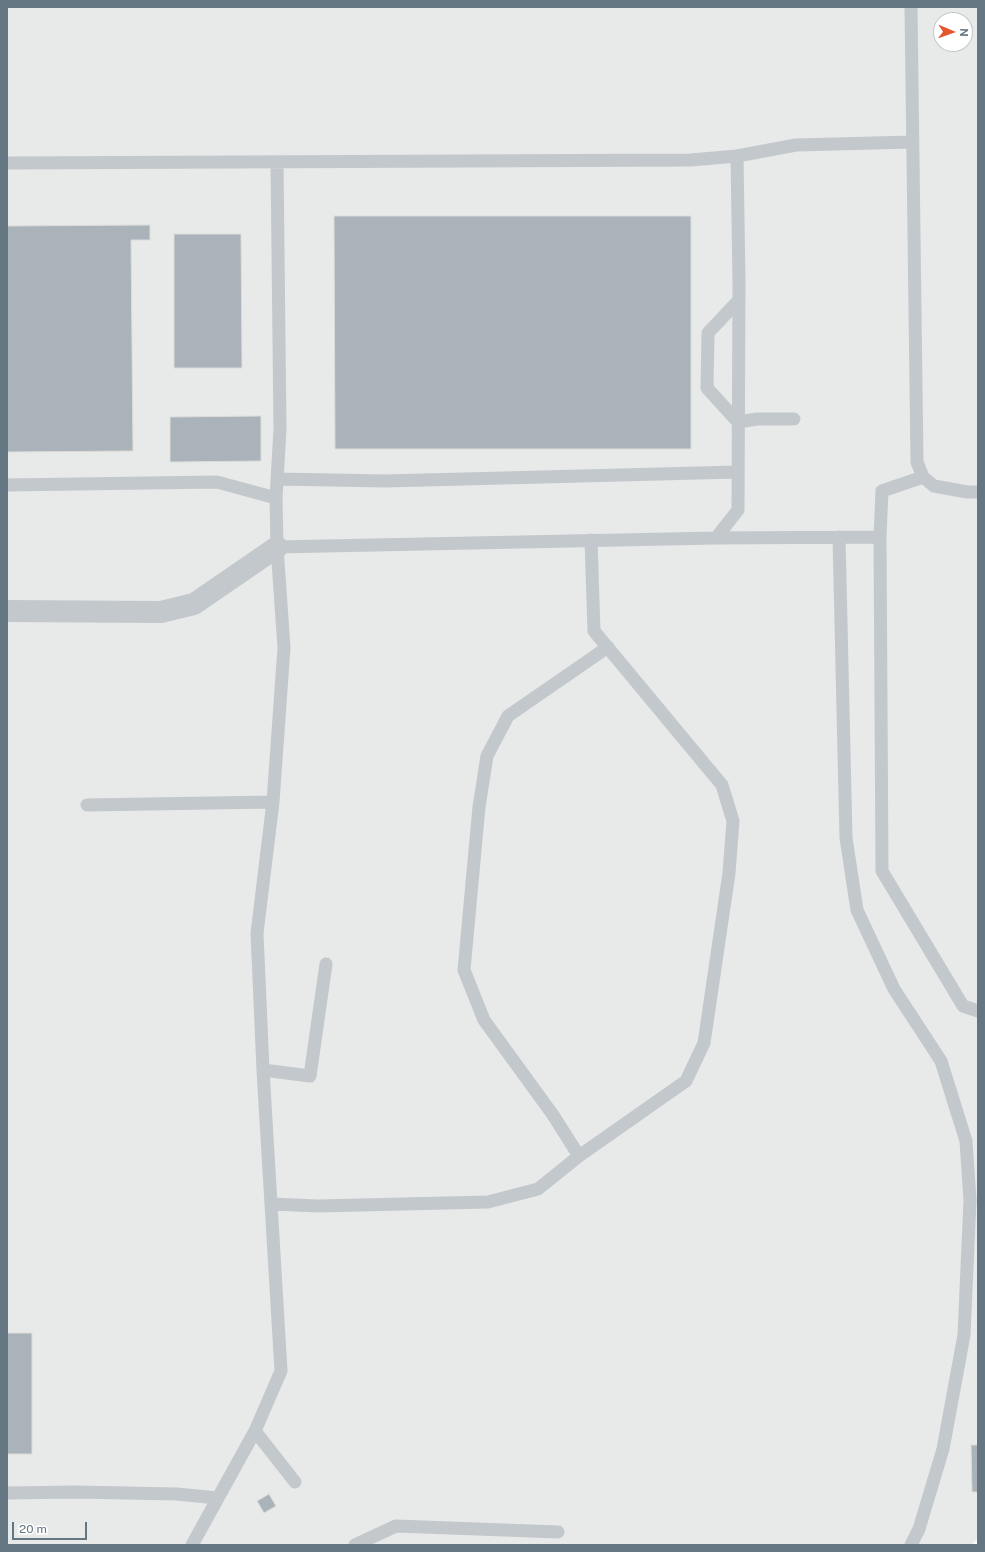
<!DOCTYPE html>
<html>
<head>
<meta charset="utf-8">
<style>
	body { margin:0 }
	#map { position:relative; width:985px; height:1552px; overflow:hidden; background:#fafaf8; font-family:"Public Sans",sans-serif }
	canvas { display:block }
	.frame { position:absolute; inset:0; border:8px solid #657683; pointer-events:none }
	.north { position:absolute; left:933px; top:12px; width:40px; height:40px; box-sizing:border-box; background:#fff; border:1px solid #c1c8cd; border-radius:50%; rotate:92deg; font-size:11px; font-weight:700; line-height:16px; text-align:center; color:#657683 }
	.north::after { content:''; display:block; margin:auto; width:14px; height:18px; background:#e4572e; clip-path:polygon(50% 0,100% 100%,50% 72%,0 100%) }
	.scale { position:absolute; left:12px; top:1522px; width:75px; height:18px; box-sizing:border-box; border:2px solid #657683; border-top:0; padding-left:5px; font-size:12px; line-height:14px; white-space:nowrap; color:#657683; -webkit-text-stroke:3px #fff; paint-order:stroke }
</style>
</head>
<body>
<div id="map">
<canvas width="985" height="1552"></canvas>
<div class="frame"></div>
<div class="north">N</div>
<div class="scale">20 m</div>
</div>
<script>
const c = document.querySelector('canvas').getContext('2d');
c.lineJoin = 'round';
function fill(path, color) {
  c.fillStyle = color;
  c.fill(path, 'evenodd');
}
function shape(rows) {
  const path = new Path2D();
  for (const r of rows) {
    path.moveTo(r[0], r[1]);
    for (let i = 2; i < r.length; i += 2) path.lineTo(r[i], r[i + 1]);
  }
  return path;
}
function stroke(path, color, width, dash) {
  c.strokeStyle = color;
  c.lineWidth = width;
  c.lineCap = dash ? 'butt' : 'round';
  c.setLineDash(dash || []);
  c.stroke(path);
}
const built = shape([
	[7,7,978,7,978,1538,971,1545,7,1545],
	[941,20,965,20,965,44,941,44]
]);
const building = shape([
	[334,216,691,216,691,449,335,449,334,216],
	[150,225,150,240,131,240,133,451,7,452,7,226,150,225],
	[174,234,241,234,242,368,174,368,174,234],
	[261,416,261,461,170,462,170,417,261,416],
	[7,1333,32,1333,32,1454,7,1454,7,1333],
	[971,1445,978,1445,978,1492,972,1492,971,1445],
	[269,1494,276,1506,264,1513,257,1501,269,1494]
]);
const lane = shape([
	[911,7,917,462,923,477,934,486,967,492,978,492],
	[7,163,691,160,737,156,796,145,913,142],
	[739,300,708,333,707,388,738,422,757,419,794,419],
	[923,477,882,491,880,537,882,871,963,1006,978,1011],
	[277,479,385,481,738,472],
	[7,485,217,482,276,498],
	[839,537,846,838,857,910,894,989,941,1061,966,1141,970,1200,964,1335,943,1449,919,1529,911,1545],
	[716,538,738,510,739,282,737,156],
	[277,547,716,538,880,537],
	[87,805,273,802],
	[263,1070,310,1076,326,964],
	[579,1156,553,1115,484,1020,464,970,479,807,487,756,508,716,608,647],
	[272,1204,318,1206,488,1202,538,1189,579,1156,686,1081,704,1043,729,873,733,821,722,785,594,631,591,540],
	[255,1431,295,1482],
	[7,1493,76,1492,177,1494,217,1498],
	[192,1545,255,1431,281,1371,263,1070,257,933,273,802,284,648,277,547,276,498,280,429,277,162],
	[355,1545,396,1526,558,1532]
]);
const street = shape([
	[7,611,161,612,194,604,277,547]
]);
fill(built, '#e8e9e9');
fill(building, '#aab3b9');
stroke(building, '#dcdcda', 1);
stroke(lane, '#c3c8cc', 13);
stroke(street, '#c3c8cc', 22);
</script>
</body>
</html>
